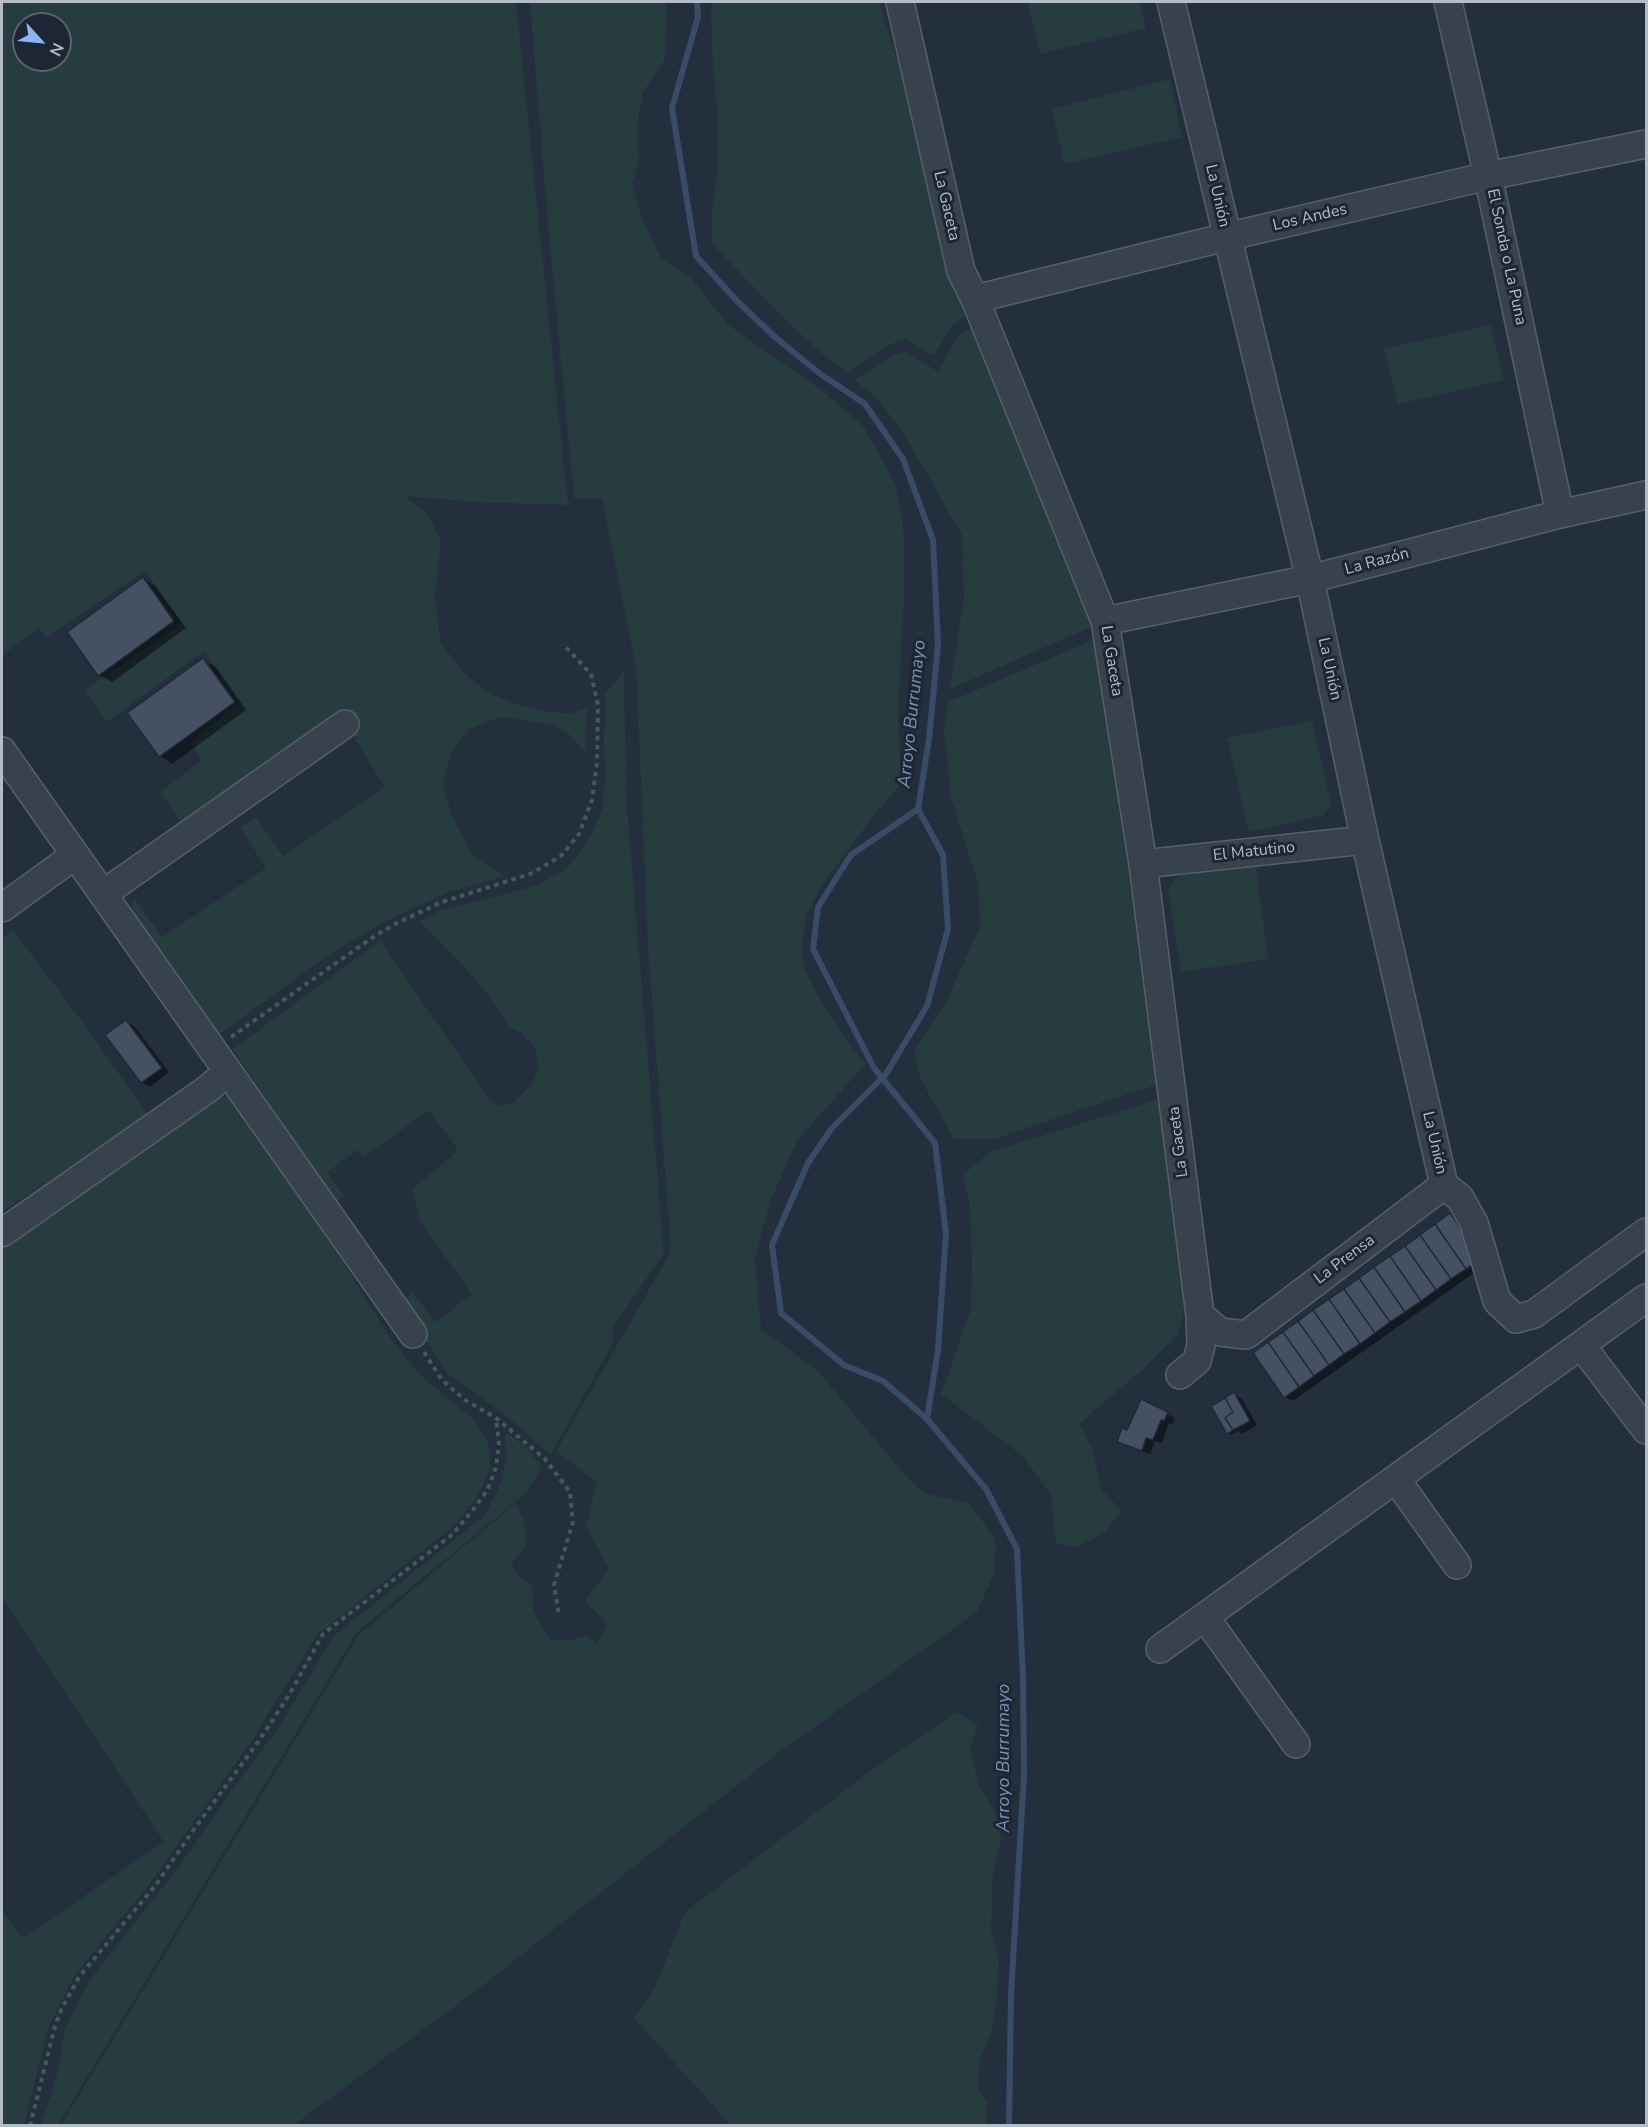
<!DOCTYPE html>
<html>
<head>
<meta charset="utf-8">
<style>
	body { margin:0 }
	#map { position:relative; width:1648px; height:2127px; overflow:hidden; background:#242f3e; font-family:"Nunito Sans",sans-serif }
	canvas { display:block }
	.frame { position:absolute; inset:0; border:3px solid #b4bcc9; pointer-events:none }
	.north { position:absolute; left:12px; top:12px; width:60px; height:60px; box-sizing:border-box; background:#1d2633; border:2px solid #59626f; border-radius:50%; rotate:117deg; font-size:16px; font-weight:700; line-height:24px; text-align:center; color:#b4bcc9 }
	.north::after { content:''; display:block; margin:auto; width:21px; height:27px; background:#8ab4f8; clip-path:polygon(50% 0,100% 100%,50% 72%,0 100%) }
</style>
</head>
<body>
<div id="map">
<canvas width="1648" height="2127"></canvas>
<div class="frame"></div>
<div class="north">N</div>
</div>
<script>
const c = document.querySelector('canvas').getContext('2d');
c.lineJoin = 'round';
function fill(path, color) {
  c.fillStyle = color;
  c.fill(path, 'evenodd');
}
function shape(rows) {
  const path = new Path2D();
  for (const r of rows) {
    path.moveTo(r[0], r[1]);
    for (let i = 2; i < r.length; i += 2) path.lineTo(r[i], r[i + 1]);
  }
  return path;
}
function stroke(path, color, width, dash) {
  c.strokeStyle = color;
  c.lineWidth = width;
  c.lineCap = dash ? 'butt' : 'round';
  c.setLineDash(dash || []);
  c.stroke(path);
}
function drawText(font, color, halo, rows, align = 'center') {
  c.font = font + ' "Nunito Sans",sans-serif';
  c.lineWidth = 6;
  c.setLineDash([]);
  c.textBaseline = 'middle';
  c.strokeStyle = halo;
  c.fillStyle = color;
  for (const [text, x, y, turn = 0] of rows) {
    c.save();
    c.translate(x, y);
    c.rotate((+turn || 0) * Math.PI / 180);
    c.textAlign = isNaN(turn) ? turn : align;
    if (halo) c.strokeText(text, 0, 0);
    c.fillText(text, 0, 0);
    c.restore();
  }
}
const green = shape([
	[2,2,516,2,568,505,477,502,405,496,427,513,441,540,435,599,441,644,467,676,493,695,519,705,544,711,570,714,587,708,585,752,568,733,547,723,500,717,468,730,451,753,443,787,452,815,472,854,505,876,446,893,380,924,326,957,220,1034,131,912,134,898,162,937,266,868,240,827,256,817,283,856,385,787,355,739,353,732,360,725,348,708,182,823,160,792,202,760,190,742,239,703,204,651,107,722,85,690,182,623,145,571,46,638,39,629,2,655],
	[24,24,60,24,60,60,24,60],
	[530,2,667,2,665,59,643,92,638,120,639,160,632,184,642,218,661,257,693,280,727,324,827,394,864,427,895,483,903,520,904,553,904,596,898,722,901,784,874,815,820,888,806,916,802,954,805,969,819,998,851,1047,866,1063,797,1141,770,1202,755,1258,761,1329,817,1370,899,1468,924,1493,970,1504,996,1540,995,1571,977,1612,778,1753,477,1990,294,2125,61,2125,359,1635,516,1503,525,1525,527,1544,511,1564,518,1575,532,1586,534,1612,551,1640,571,1640,587,1635,596,1644,607,1624,585,1601,609,1569,586,1526,597,1482,556,1451,671,1252,648,948,636,667,602,499,574,498,548,225],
	[712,2,880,2,884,21,901,68,962,302,968,314,952,326,934,356,906,339,891,344,847,373,820,352,783,317,712,244,712,212,717,171,718,119,713,67,711,16],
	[1028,2,1140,2,1146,28,1040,54],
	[1170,79,1182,137,1064,164,1052,109],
	[1490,325,1504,380,1398,404,1384,349],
	[973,327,1095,625,950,689,964,597,962,535,906,437,877,398,854,380,891,356,906,351,938,372,959,334],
	[1098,638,1164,1082,994,1139,954,1139,920,1078,914,1052,946,1002,980,927,978,884,951,798,944,729,948,702],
	[624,671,626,795,664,1253,613,1327,613,1343,551,1455,504,1414,447,1373,418,1328,405,1299,413,1293,435,1322,472,1294,420,1221,413,1189,458,1150,429,1110,364,1157,358,1150,327,1172,344,1196,335,1202,233,1049,380,941,491,1101,500,1106,513,1103,531,1085,538,1070,536,1050,522,1033,508,1026,500,1011,477,981,420,921,439,911,535,886,567,869,591,836,602,810,605,779,604,739,606,692],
	[1312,721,1331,804,1324,815,1249,832,1227,738],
	[1256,866,1268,959,1181,972,1168,889,1179,875],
	[13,930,83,1023,148,1115,2,1212,2,938],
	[217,1097,231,1098,251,1117,389,1336,419,1374,473,1419,488,1442,491,1467,476,1499,455,1525,317,1635,253,1739,149,1885,74,1976,49,2026,24,2125,2,2125,2,1910,22,1938,164,1842,5,1602,2,1603,2,1247],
	[1166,1097,1186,1300,1179,1334,1142,1370,1079,1424,1092,1449,1102,1490,1122,1511,1105,1532,1078,1547,1056,1543,1051,1496,1024,1457,941,1394,971,1309,972,1261,969,1202,963,1175,990,1152],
	[507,1433,525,1446,542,1467,526,1493,357,1632,58,2125,41,2125,57,2075,65,2028,89,1981,178,1868,227,1797,279,1727,334,1636,485,1515,502,1481,506,1457,505,1438],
	[956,1712,978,1725,970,1748,979,1787,998,1816,1001,1841,993,1873,991,1931,999,1959,997,1995,992,2030,980,2061,978,2088,987,2102,987,2125,731,2125,634,2018,654,1990,685,1912,869,1772]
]);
const shadow = shape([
	[143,578,155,586,186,628,112,682,99,675],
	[203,660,216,667,246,710,172,764,160,756],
	[126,1021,134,1026,169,1072,150,1087,142,1082],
	[1450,1215,1458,1220,1488,1263,1293,1401,1285,1397],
	[1234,1394,1242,1399,1257,1425,1242,1434,1238,1431,1231,1435,1228,1433],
	[1141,1401,1175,1418,1172,1425,1169,1423,1162,1443,1155,1441,1150,1454,1127,1445,1128,1432]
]);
const stream = shape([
	[697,2,698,17,672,108,696,256,738,302,775,337,819,373,865,404,903,459,933,540,938,645,929,739,918,809,851,855,818,907,813,949,874,1068,935,1143,946,1233,938,1350,927,1419,986,1489,1017,1549,1023,1677,1024,1775,1011,1995,1009,2126],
	[918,809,943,855,948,929,927,1006,886,1074,832,1128,808,1163,772,1245,781,1313,844,1365,883,1381,927,1419]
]);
const building = shape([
	[143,577,174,621,98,676,67,632,143,577],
	[203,658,235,702,159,757,127,713,203,658],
	[126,1020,162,1068,141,1083,105,1035,126,1020],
	[1450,1213,1481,1258,1466,1269,1435,1224,1450,1213],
	[1435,1224,1466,1269,1451,1279,1420,1235,1435,1224],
	[1420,1235,1451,1279,1436,1290,1405,1246,1420,1235],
	[1405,1246,1436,1290,1421,1301,1390,1256,1405,1246],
	[1390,1256,1421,1301,1405,1312,1374,1267,1390,1256],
	[1374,1267,1405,1312,1390,1322,1359,1278,1374,1267],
	[1359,1278,1390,1322,1375,1333,1344,1289,1359,1278],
	[1344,1289,1375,1333,1360,1344,1329,1299,1344,1289],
	[1329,1299,1360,1344,1344,1354,1313,1310,1329,1299],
	[1313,1310,1344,1354,1329,1365,1298,1321,1313,1310],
	[1298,1321,1329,1365,1314,1376,1283,1332,1298,1321],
	[1283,1332,1314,1376,1299,1387,1268,1342,1283,1332],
	[1268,1342,1299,1387,1284,1398,1253,1353,1268,1342],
	[1234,1392,1250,1421,1233,1430,1225,1418,1233,1412,1225,1398,1234,1392],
	[1225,1398,1233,1412,1225,1418,1233,1430,1227,1434,1211,1406,1225,1398],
	[1141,1399,1168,1412,1164,1421,1161,1420,1153,1440,1146,1438,1142,1451,1117,1442,1122,1428,1127,1430,1141,1399]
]);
const path = shape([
	[231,1037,376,935,399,922,442,902,530,874,561,856,579,834,592,800,597,762,598,705,591,674,563,644],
	[424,1352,442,1380,465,1400,496,1418,545,1459,570,1492,573,1522,554,1585,559,1615],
	[30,2126,55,2026,61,2010,79,1977,155,1886,192,1832,258,1742,289,1695,323,1634,453,1534,476,1506,488,1489,496,1467,499,1444,496,1418]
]);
const minor = shape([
	[900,2,961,271,975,299,1105,621,1143,864,1200,1315,1201,1345,1197,1361,1180,1375],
	[1171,2,1310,579,1365,840,1444,1185,1460,1198,1474,1223,1497,1301,1516,1319,1534,1314,1646,1232],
	[1448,2,1488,176,1560,514],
	[975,299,1226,237,1488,176,1646,144],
	[1105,621,1310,579,1560,514,1646,495],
	[2,751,413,1334],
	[1143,864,1365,840],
	[103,894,345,724],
	[2,908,75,855],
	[2,1233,209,1088,228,1071],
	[1200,1315,1220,1332,1246,1335,1444,1185],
	[1581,1345,1646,1430],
	[1396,1479,1457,1565],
	[1205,1617,1296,1744],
	[1160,1649,1646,1298]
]);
const streetNames = [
	["La Unión",1217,196,77],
	["La Gaceta",946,206,77],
	["Los Andes",1310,218,-13],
	["El Sonda o La Puna",1506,257,78],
	["La Razón",1377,562,-15],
	["La Gaceta",1111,661,81],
	["La Unión",1329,669,78],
	["El Matutino",1254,852,-6],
	["La Gaceta",1179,1142,-97],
	["La Unión",1434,1143,77],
	["La Prensa",1345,1260,-37]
];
const waterNames = [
	["Arroyo Burrumayo",913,714,-84],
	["Arroyo Burrumayo",1005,1758,-90]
];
fill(green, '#263c3f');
fill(shadow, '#0007');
stroke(stream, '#394c67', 6);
fill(building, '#455162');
stroke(building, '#1f2835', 1.5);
stroke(minor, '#565f6c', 30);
stroke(path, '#44595c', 4, [4.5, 4.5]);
stroke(minor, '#38414e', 27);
drawText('16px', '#b4bcc9', '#1d2633', streetNames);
drawText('italic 18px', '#7c92b1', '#1d2633', waterNames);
</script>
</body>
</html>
